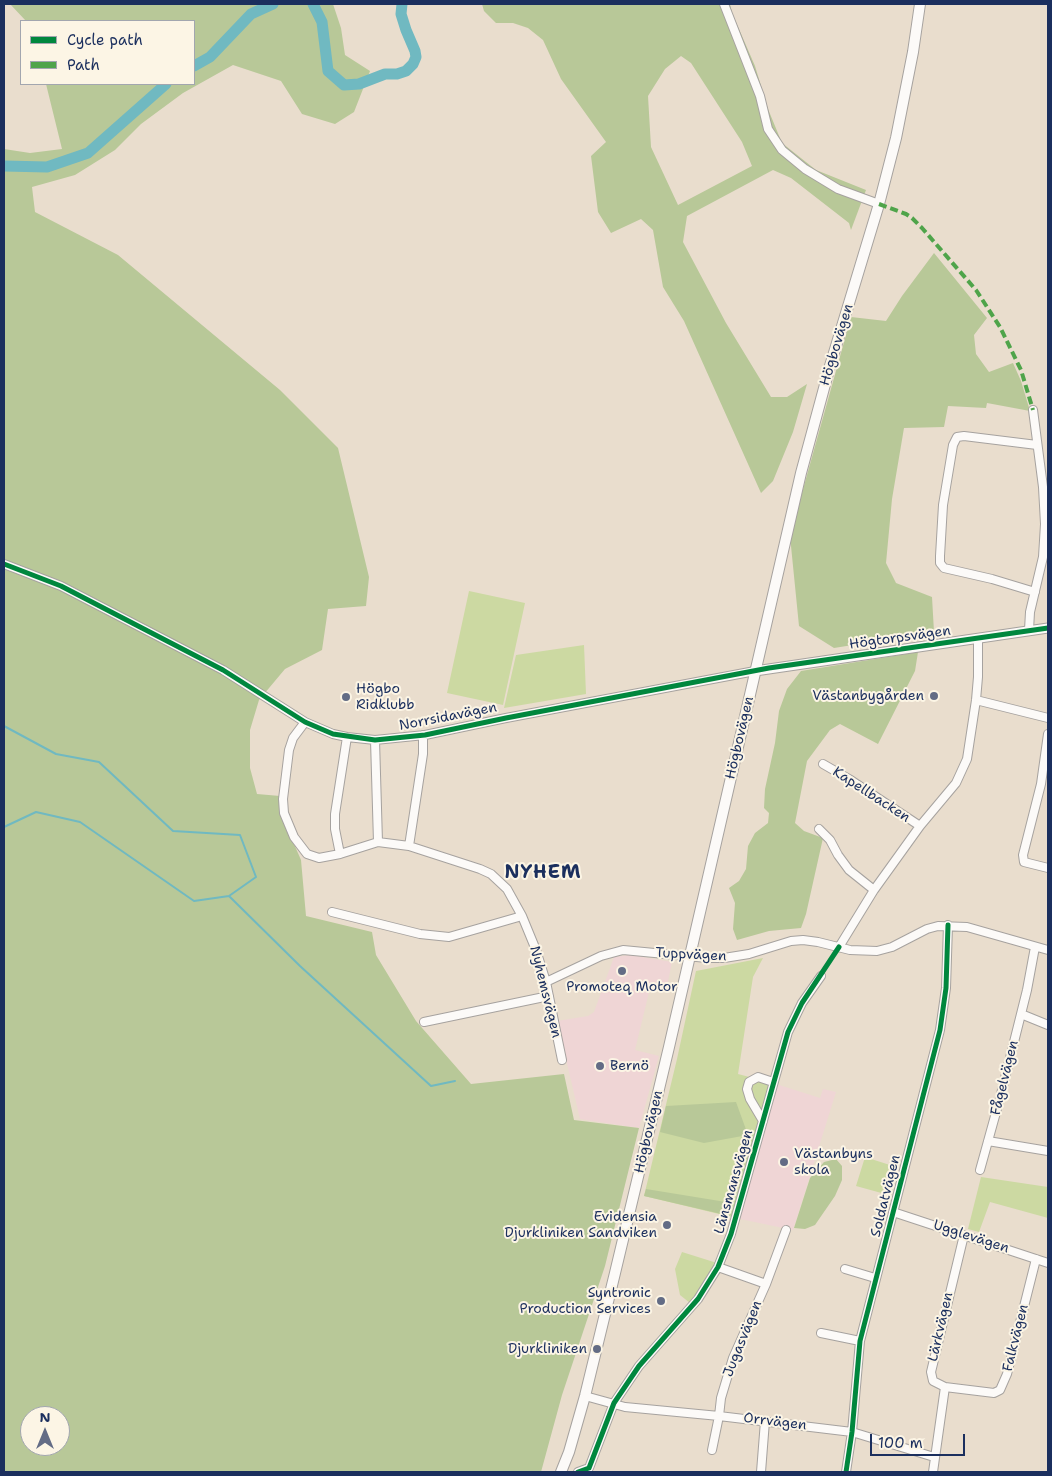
<!DOCTYPE html>
<html>
<head>
<meta charset="utf-8">
<style>
	body { margin:0 }
	#map { position:relative; width:1052px; height:1476px; overflow:hidden; background:#e9ddcd; font-family:"Shantell Sans",sans-serif }
	canvas { display:block }
	.frame { position:absolute; inset:0; border:5px solid #1b2f5e; pointer-events:none }
	.legend { position:absolute; left:20px; top:20px; width:175px; height:65px; box-sizing:border-box; background:#fcf5e5; border:1px solid #a2a6af; margin:0; padding:6px 9px; list-style:none; font-size:15px; color:#1b2f5e }
	.legend li { display:flex; align-items:center; gap:10px; height:25px }
	.legend b { width:25px; border:1px solid #a2a6af }
	.north { position:absolute; left:20px; top:1406px; width:50px; height:50px; box-sizing:border-box; background:#fcf5e5; border:1px solid #a2a6af; border-radius:50%; rotate:0deg; font-size:14px; font-weight:700; line-height:20px; text-align:center; color:#1b2f5e }
	.north::after { content:''; display:block; margin:auto; width:18px; height:22px; background:#636c85; clip-path:polygon(50% 0,100% 100%,50% 72%,0 100%) }
	.scale { position:absolute; left:870px; top:1434px; width:95px; height:22px; box-sizing:border-box; border:2px solid #1b2f5e; border-top:0; padding-left:6px; font-size:15px; line-height:18px; white-space:nowrap; color:#1b2f5e; -webkit-text-stroke:4px #fcf5e5; paint-order:stroke }
</style>
</head>
<body>
<div id="map">
<canvas width="1052" height="1476"></canvas>
<div class="frame"></div>
<ul class="legend">
<li><b style="height:6px;background:#00873e"></b>Cycle path</li>
<li><b style="height:6px;background:#4fa44a"></b>Path</li>
</ul>
<div class="north">N</div>
<div class="scale">100 m</div>
</div>
<script>
const c = document.querySelector('canvas').getContext('2d');
c.lineJoin = 'round';
function fill(path, color) {
  c.fillStyle = color;
  c.fill(path, 'evenodd');
}
function shape(rows) {
  const path = new Path2D();
  for (const r of rows) {
    path.moveTo(r[0], r[1]);
    for (let i = 2; i < r.length; i += 2) path.lineTo(r[i], r[i + 1]);
  }
  return path;
}
function stroke(path, color, width, dash) {
  c.strokeStyle = color;
  c.lineWidth = width;
  c.lineCap = dash ? 'butt' : 'round';
  c.setLineDash(dash || []);
  c.stroke(path);
}
function drawText(font, color, halo, rows, align = 'center') {
  c.font = font + ' "Shantell Sans",sans-serif';
  c.lineWidth = 4;
  c.setLineDash([]);
  c.textBaseline = 'middle';
  c.strokeStyle = halo;
  c.fillStyle = color;
  for (const [text, x, y, turn = 0] of rows) {
    c.save();
    c.translate(x, y);
    c.rotate((+turn || 0) * Math.PI / 180);
    c.textAlign = isNaN(turn) ? turn : align;
    if (halo) c.strokeText(text, 0, 0);
    c.fillText(text, 0, 0);
    c.restore();
  }
}
const built = shape([
	[630,955,672,962,666,991,650,988,635,1050,659,1056,639,1128,580,1119,557,1021,588,1016,594,1012,614,957],
	[776,1084,820,1098,823,1089,836,1092,793,1230,740,1219,757,1147]
]);
const green = shape([
	[469,591,525,603,503,705,447,693],
	[584,645,586,694,504,708,516,655],
	[763,958,753,977,738,1074,776,1084,757,1147,740,1219,644,1196,677,1059,696,971],
	[865,1157,893,1166,885,1194,856,1186],
	[981,1177,1048,1187,1048,1218,990,1202,979,1232,968,1229],
	[682,1252,717,1263,690,1303,680,1295,675,1269]
]);
const forest = shape([
	[10,4,333,4,341,28,345,55,370,71,354,112,335,124,302,114,281,81,233,65,183,93,141,124,115,150,75,175,32,187,35,212,118,255,280,390,338,448,369,577,366,606,328,609,322,650,285,669,259,700,250,730,250,768,257,794,280,796,280,812,301,860,306,916,372,932,376,955,416,1021,471,1084,564,1074,574,1120,639,1128,605,1266,562,1395,541,1472,4,1472,4,149,30,153,62,149,46,84,194,84,194,21,26,21],
	[30,1416,60,1416,60,1446,30,1446],
	[482,4,730,4,732,13,755,66,768,109,782,143,816,170,866,190,851,230,849,223,791,178,773,170,687,216,683,242,726,323,771,397,787,397,807,384,793,432,773,481,761,493,684,321,663,287,653,230,641,219,611,233,598,212,591,156,606,142,561,79,543,40,528,28,513,23,496,23,484,11],
	[681,56,691,63,742,142,752,166,678,205,651,147,648,96,665,69],
	[934,253,987,318,974,335,976,354,989,372,1013,363,1021,381,1030,411,987,403,986,408,948,406,944,427,904,428,892,499,886,563,896,583,932,597,934,632,834,648,799,626,790,536,851,317,886,321,902,296],
	[918,652,915,671,878,744,840,724,830,730,807,761,795,823,804,831,823,838,806,914,801,928,769,931,737,940,733,929,735,903,729,888,739,881,746,869,748,846,755,833,768,823,769,813,764,808,765,789,775,743,779,711,787,689,801,671],
	[736,1102,748,1135,704,1143,660,1132,666,1106],
	[836,1159,842,1166,842,1180,835,1196,815,1225,805,1229,794,1228,810,1178,824,1162],
	[646,1189,732,1203,730,1216,644,1196]
]);
const stream = shape([
	[4,726,56,754,99,762,173,831,240,835,256,877,229,896],
	[4,827,36,812,80,822,194,901,229,896,300,966,431,1086,455,1081]
]);
const river = shape([
	[313,4,322,22,328,71,344,85,359,84,385,74,397,74,406,71,413,64,416,57,415,51,406,30,401,14,402,4],
	[194,66,210,57,251,14,273,4],
	[4,166,47,167,88,153,166,84]
]);
const minor = shape([
	[724,4,760,96,768,129,782,150,805,169,838,189,879,204],
	[4,564,61,586,223,670,305,722,333,734,347,737,375,740,425,735,506,718,755,671],
	[1035,592,992,579,944,568,940,563,940,556,943,505,953,445,957,437,964,436,1037,445],
	[1029,630,1030,612,1043,557,1045,524,1043,487,1033,410],
	[976,700,1048,718],
	[305,722,293,738,289,750,283,799,284,813,294,837,307,854,319,858,340,854],
	[1048,734,1041,784,1023,855,1024,862,1048,868],
	[423,735,423,754,409,846,480,869,491,874,507,889,522,916,536,950,546,982,562,1060],
	[347,737,335,814,335,829,340,854,378,842,409,846],
	[375,740,378,842],
	[823,764,849,779,920,826],
	[819,829,830,840,838,855,849,870,874,890],
	[332,912,420,934,449,937,522,916],
	[839,947,874,890,920,826,956,783,967,759,976,700,978,677,978,638],
	[546,982,601,956,623,950,707,958,724,958,749,954,791,941,803,940,818,942,850,950,877,951,892,947,927,929,938,926,967,927,1048,950],
	[1021,1014,1048,1025],
	[424,1022,549,996],
	[763,1121,750,1099,747,1089,749,1082,758,1077,773,1082],
	[988,1141,1048,1151],
	[980,1170,1000,1098,1027,990,1035,947],
	[893,1212,1048,1263],
	[718,1267,766,1284],
	[845,1269,875,1278],
	[821,1333,860,1341],
	[945,1387,994,1393,1000,1390,1007,1374,1036,1259],
	[585,1396,625,1407,719,1416,852,1432,934,1457],
	[712,1450,719,1416,721,1398,733,1358,766,1284,786,1230],
	[578,1472,589,1468,614,1403,639,1366,698,1299,718,1267,731,1234,788,1032,802,1003,821,976],
	[761,1472,765,1421],
	[846,1472,852,1432,860,1341,940,1030,946,988,948,925],
	[933,1472,945,1387,933,1381,931,1372,964,1235]
]);
const tertiary = shape([
	[755,671,1048,628]
]);
const secondary = shape([
	[561,1472,569,1452,585,1396,615,1273,669,1047,801,473,830,366,879,204,896,138,913,52,920,4]
]);
const quiet = shape([
	[879,204,906,214,912,218,922,228,976,290,1000,327,1021,370,1033,410]
]);
const cycleway = shape([
	[4,564,61,586,223,670,305,722,333,734,375,740,425,735,506,718,769,668,1048,628],
	[578,1472,589,1468,614,1403,639,1366,698,1299,718,1267,731,1234,788,1032,802,1003,839,947],
	[846,1472,852,1432,860,1341,940,1030,946,988,948,925]
]);
const markers = [
	[934,696,5,"#636c85"],
	[346,697,5,"#636c85"],
	[622,971,5,"#636c85"],
	[600,1066,5,"#636c85"],
	[784,1162,5,"#636c85"],
	[667,1225,5,"#636c85"],
	[661,1301,5,"#636c85"],
	[597,1349,5,"#636c85"]
];
const streetNames = [
	["Högbovägen",837,345,-73],
	["Högtorpsvägen",900,638,-8],
	["Norrsidavägen",448,717,-11],
	["Högbovägen",740,738,-77],
	["Kapellbacken",871,795,33],
	["Tuppvägen",691,955,3],
	["Nyhemsvägen",545,992,76],
	["Fågelvägen",1005,1078,-76],
	["Högbovägen",649,1132,-77],
	["Länsmansvägen",734,1182,-74],
	["Soldatvägen",886,1196,-76],
	["Ugglevägen",971,1237,18],
	["Lärkvägen",941,1327,-77],
	["Falkvägen",1016,1338,-76],
	["Jugasvägen",743,1339,-68],
	["Orrvägen",775,1422,7]
];
const poiNames = [
	["Högbo",356,689,"left"],
	["Ridklubb",356,705,"left"],
	["Västanbygården",924,696],
	["Promoteq Motor",622,987,"center"],
	["Bernö",610,1066,"left"],
	["Västanbyns",794,1154,"left"],
	["skola",794,1170,"left"],
	["Evidensia",657,1217],
	["Djurkliniken Sandviken",657,1233],
	["Syntronic",651,1293],
	["Production Services",651,1309],
	["Djurkliniken",587,1349]
];
const districtNames = [
	["NYHEM",543,873]
];
fill(built, '#efd5d5');
fill(green, '#ccd9a2');
fill(forest, '#b8c898');
stroke(stream, '#70b9c1', 2);
stroke(river, '#70b9c1', 11);
stroke(minor, '#a6a29f', 10);
stroke(tertiary, '#a6a29f', 11);
stroke(secondary, '#a6a29f', 12);
stroke(minor, '#fcfaf8', 8);
stroke(tertiary, '#fcfaf8', 9);
stroke(secondary, '#fcfaf8', 10);
stroke(quiet, '#4fa44a', 4, [8, 4]);
stroke(cycleway, '#00873e', 5);
for (const [x, y, r, color] of markers) {
  const dot = new Path2D();
  dot.arc(x, y, r, 0, 2 * Math.PI);
  c.fillStyle = color;
  c.fill(dot);
  stroke(dot, '#fcf5e5', 2);
}
drawText('14px', '#1b2f5e', '#fcf5e5', streetNames);
drawText('14px', '#1b2f5e', '#fcf5e5', poiNames, 'right');
c.letterSpacing = '1px';
drawText('bold 19px', '#1b2f5e', '#fcf5e5', districtNames);
c.letterSpacing = '0px';
</script>
</body>
</html>
